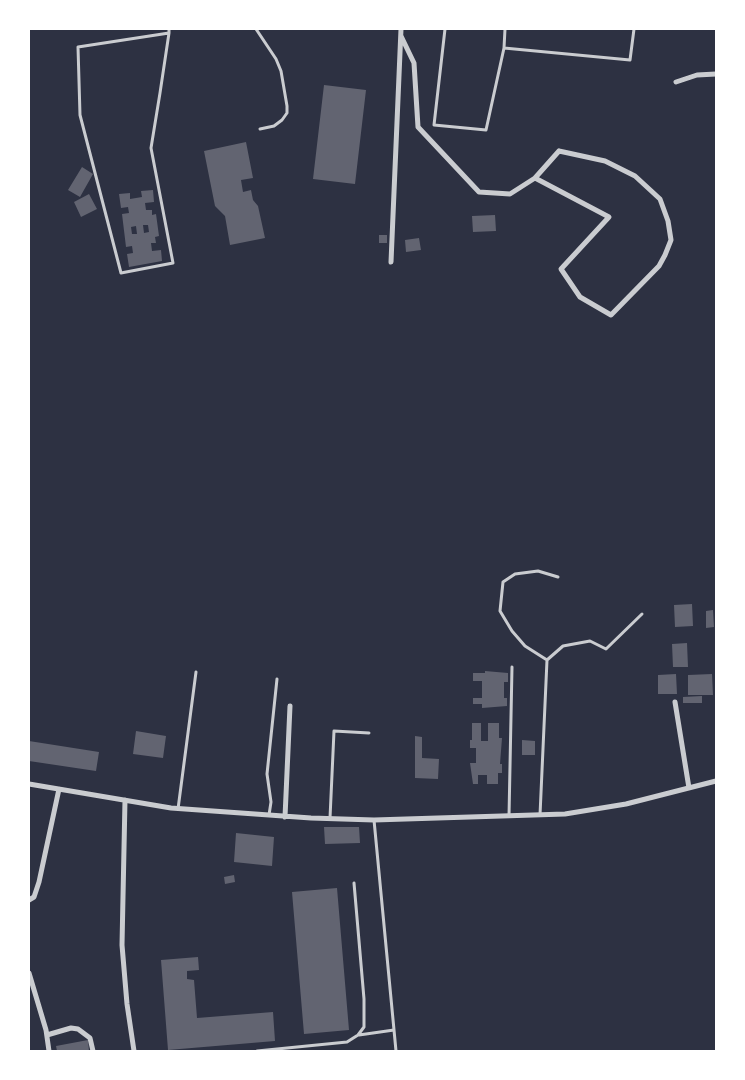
<!DOCTYPE html>
<html>
<head>
<meta charset="utf-8">
<style>
	body { margin:0 }
	#map { position:relative; width:745px; height:1080px; overflow:hidden; background:#2d3142; font-family:Mulish,sans-serif }
	canvas { display:block }
	.frame { position:absolute; inset:0; border:30px solid #fff; pointer-events:none }
</style>
</head>
<body>
<div id="map">
<canvas width="745" height="1080"></canvas>
<div class="frame"></div>
</div>
<script>
const c = document.querySelector('canvas').getContext('2d');
c.lineJoin = 'round';
function fill(path, color) {
  c.fillStyle = color;
  c.fill(path, 'evenodd');
}
function shape(rows) {
  const path = new Path2D();
  for (const r of rows) {
    path.moveTo(r[0], r[1]);
    for (let i = 2; i < r.length; i += 2) path.lineTo(r[i], r[i + 1]);
  }
  return path;
}
function stroke(path, color, width, dash) {
  c.strokeStyle = color;
  c.lineWidth = width;
  c.lineCap = dash ? 'butt' : 'round';
  c.setLineDash(dash || []);
  c.stroke(path);
}
const building = shape([
	[324,85,366,90,355,184,313,179],
	[246,142,253,178,241,180,243,192,251,190,253,200,258,206,265,238,230,245,225,216,215,206,204,151],
	[82,167,93,174,80,197,68,190],
	[153,190,154,202,145,203,146,210,152,210,152,215,156,214,159,236,155,237,156,243,151,243,152,251,161,250,162,261,129,267,127,254,133,253,132,246,126,247,122,214,129,213,128,207,121,208,119,194,130,193,130,199,142,197,141,191],
	[143,225,148,225,149,232,144,233],
	[136,226,137,234,132,234,131,227],
	[89,194,97,209,81,217,74,202],
	[495,215,496,231,473,232,472,216],
	[379,235,387,235,387,243,379,243],
	[419,238,421,250,406,252,405,240],
	[692,604,693,626,675,627,674,605],
	[713,610,714,627,706,628,706,611],
	[687,643,688,667,673,667,672,644],
	[485,671,508,673,508,682,504,682,504,698,507,698,507,706,482,708,482,704,473,704,473,698,482,698,482,681,473,681,473,673,485,673],
	[676,674,677,694,658,694,658,675],
	[712,674,713,695,688,695,688,675],
	[702,696,702,703,683,703,683,697],
	[472,723,481,723,481,741,488,741,488,723,499,723,499,738,502,738,500,764,502,764,502,773,498,773,498,784,487,784,487,775,478,775,478,784,473,784,470,763,476,763,476,748,470,748,470,740,472,740],
	[136,731,166,736,163,758,133,754],
	[415,736,422,737,422,758,439,759,438,779,415,778],
	[522,740,535,741,535,755,522,755],
	[29,741,99,752,96,771,29,761],
	[324,827,359,827,360,843,325,844],
	[236,833,274,837,272,866,234,862],
	[234,875,235,882,225,884,224,877],
	[337,888,349,1030,304,1034,292,892],
	[198,957,199,970,187,971,187,979,194,980,197,1018,273,1012,275,1041,168,1050,161,960],
	[88,1040,89,1051,57,1051,56,1046]
]);
const service = shape([
	[256,29,276,59,281,71,287,106,287,113,282,120,274,126,260,129],
	[445,29,434,125,486,130,504,48,630,60,634,29],
	[169,33,78,47,80,115,121,273,173,263,151,148,160,93,169,33,169,29],
	[504,48,505,29],
	[547,660,563,646,590,641,606,649,642,614],
	[178,809,196,672],
	[269,815,271,802,267,774,277,679],
	[540,815,547,660,525,646,512,631,500,611,503,582,515,574,538,571,558,577],
	[509,816,512,667],
	[330,818,334,731,369,733],
	[374,820,396,1051],
	[359,1035,394,1030],
	[257,1051,347,1042,358,1035,364,1027,364,999,354,883]
]);
const minor = shape([
	[401,36,414,63,418,127,479,192,510,194,535,178],
	[676,82,697,75,716,74],
	[559,151,605,161,635,176,660,199,668,221,671,240,665,255,659,266,611,315,580,297,561,269,609,217,535,178,559,151],
	[391,262,401,29],
	[675,702,689,788],
	[29,784,171,808,311,818,374,820,565,814,626,804,716,781],
	[125,800,122,945,127,1004,134,1051],
	[285,817,290,706],
	[29,900,34,897,39,882,59,789],
	[29,973,46,1030,49,1051],
	[47,1035,71,1028,78,1029,90,1038,93,1051]
]);
fill(building, '#626471');
stroke(service, '#caccd0', 3);
stroke(minor, '#caccd0', 5);
</script>
</body>
</html>
